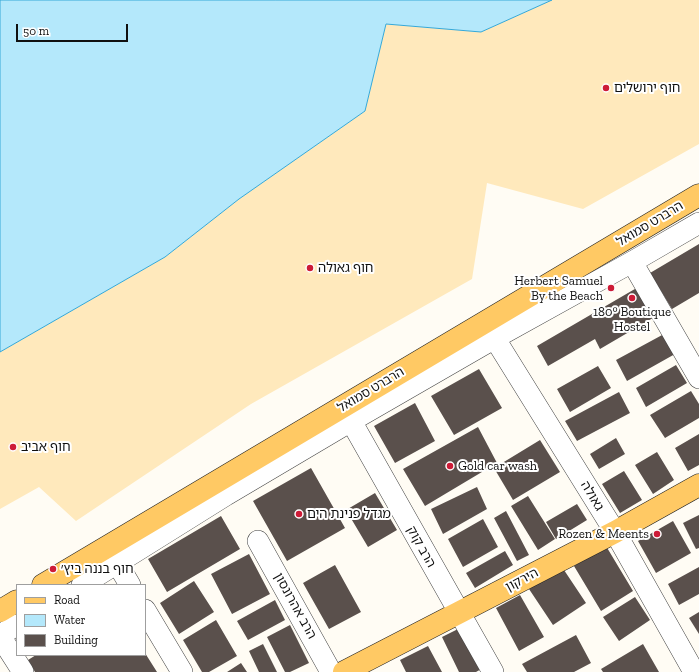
<!DOCTYPE html>
<html>
<head>
<meta charset="utf-8">
<style>
	body { margin:0 }
	#map { position:relative; width:699px; height:672px; overflow:hidden; background:#fffcf4; font-family:"Zilla Slab",serif }
	canvas { display:block }
	.legend { position:absolute; left:16px; top:584px; width:130px; height:72px; box-sizing:border-box; background:#fff; border:1px solid #9f9f9f; margin:0; padding:5px 7px; list-style:none; font-size:12px; color:#101010 }
	.legend li { display:flex; align-items:center; gap:8px; height:20px }
	.legend b { width:20px; border:1px solid #9f9f9f }
	.scale { position:absolute; left:16px; top:24px; width:112px; height:18px; box-sizing:border-box; border:2px solid #101010; border-top:0; padding-left:5px; font-size:12px; line-height:14px; white-space:nowrap; color:#101010; -webkit-text-stroke:3px #fff; paint-order:stroke }
</style>
</head>
<body>
<div id="map">
<canvas width="699" height="672"></canvas>
<ul class="legend">
<li><b style="height:5px;background:#ffc964"></b>Road</li>
<li><b style="height:11px;background:#b4e8fb"></b>Water</li>
<li><b style="height:11px;background:#5a504c"></b>Building</li>
</ul>
<div class="scale">50 m</div>
</div>
<script>
const c = document.querySelector('canvas').getContext('2d');
c.lineJoin = 'round';
function fill(path, color) {
  c.fillStyle = color;
  c.fill(path, 'evenodd');
}
function shape(rows) {
  const path = new Path2D();
  for (const r of rows) {
    path.moveTo(r[0], r[1]);
    for (let i = 2; i < r.length; i += 2) path.lineTo(r[i], r[i + 1]);
  }
  return path;
}
function stroke(path, color, width, dash) {
  c.strokeStyle = color;
  c.lineWidth = width;
  c.lineCap = dash ? 'butt' : 'round';
  c.setLineDash(dash || []);
  c.stroke(path);
}
function drawText(font, color, halo, rows, align = 'center') {
  c.font = font + ' "Zilla Slab","Noto Sans Hebrew",serif';
  c.lineWidth = 4;
  c.setLineDash([]);
  c.textBaseline = 'middle';
  c.strokeStyle = halo;
  c.fillStyle = color;
  for (const [text, x, y, turn = 0] of rows) {
    c.save();
    c.translate(x, y);
    c.rotate((+turn || 0) * Math.PI / 180);
    c.textAlign = isNaN(turn) ? turn : align;
    if (halo) c.strokeText(text, 0, 0);
    c.fillText(text, 0, 0);
    c.restore();
  }
}
const sand = shape([
	[552,0,699,0,699,144,583,209,487,183,472,279,251,404,76,521,39,487,0,509,0,352,165,257,239,199,365,111,386,24,481,32]
]);
const water = shape([
	[0,0,552,0,481,32,386,24,365,111,239,199,165,257,0,352,0,0]
]);
const building = shape([
	[699,244,699,293,672,309,650,273],
	[640,286,658,315,600,349,595,339,548,366,537,346],
	[664,334,675,354,627,381,616,360],
	[676,365,687,383,646,407,636,388],
	[598,366,611,388,570,412,557,389],
	[479,369,502,408,454,435,431,396],
	[691,391,699,404,699,418,665,438,650,415],
	[619,392,630,413,577,441,565,421],
	[415,403,435,441,395,463,374,426],
	[478,427,497,463,425,506,403,469],
	[699,434,699,465,688,471,675,448],
	[616,438,625,454,599,469,590,454],
	[540,440,560,472,513,500,494,468],
	[657,452,674,480,653,494,635,465],
	[311,468,345,528,287,561,253,501],
	[624,471,642,500,620,513,602,484],
	[477,487,487,509,443,534,431,509],
	[375,493,397,530,368,547,346,510],
	[528,496,555,539,538,550,511,506],
	[577,504,587,520,556,539,546,522],
	[506,511,529,555,517,561,494,518],
	[699,515,699,548,696,549,683,523],
	[221,516,240,549,167,592,148,559],
	[483,519,498,547,463,567,448,539],
	[673,521,691,553,656,573,638,541],
	[606,546,633,591,601,611,574,566],
	[505,551,513,565,475,588,466,573],
	[249,554,270,594,232,614,211,574],
	[335,565,361,612,329,629,303,583],
	[562,567,586,603,553,625,529,589],
	[699,567,699,594,679,605,668,584],
	[194,581,214,612,179,634,160,603],
	[520,595,544,637,519,651,496,608],
	[635,597,650,620,619,641,603,617],
	[275,600,285,620,248,640,237,621],
	[699,612,699,634,689,618],
	[216,620,237,656,209,672,202,672,183,640],
	[290,625,309,663,290,672,285,672,267,637],
	[462,627,483,668,476,672,459,672,442,637],
	[576,635,591,663,574,672,527,672,522,664],
	[263,644,277,672,259,672,249,651],
	[643,644,659,672,603,672,601,669],
	[428,646,442,672,406,672,400,660],
	[145,653,157,672,35,672,28,660,36,655,145,655],
	[241,663,247,672,227,672]
]);
const minor = shape([
	[632,262,699,378],
	[487,326,615,532,694,672],
	[351,421,493,672],
	[258,541,331,672],
	[117,563,130,585],
	[82,585,226,495,351,421,495,338,632,262,699,223],
	[145,610,182,672],
	[0,635,17,625],
	[0,636,23,672]
]);
const major = shape([
	[43,585,699,195],
	[0,611,17,601],
	[344,672,615,532,699,485]
]);
const markers = [
	[606,88,4,"#cd1b37"],
	[310,268,4,"#cd1b37"],
	[611,288,4,"#cd1b37"],
	[632,298,4,"#cd1b37"],
	[13,447,4,"#cd1b37"],
	[450,466,4,"#cd1b37"],
	[299,514,4,"#cd1b37"],
	[657,534,4,"#cd1b37"],
	[53,569,4,"#cd1b37"]
];
const poiNames = [
	["חוף ירושלים",614,88],
	["חוף גאולה",318,268],
	["Herbert Samuel",603,281,"right"],
	["By the Beach",603,296,"right"],
	["180° Boutique",632,312,"center"],
	["Hostel",632,327,"center"],
	["חוף אביב",21,447],
	["Gold car wash",458,466],
	["מגדל פנינת הים",307,514],
	["Rozen & Meents",649,534,"right"],
	["חוף בננה ביץ׳",61,569]
];
const streetNames = [
	["הרברט סמואל",650,224,-31],
	["הרברט סמואל",371,390,-31],
	["גאולה",592,496,59],
	["הרב קוק",421,547,61],
	["הירקון",522,580,-28],
	["הרב אהרונסון",295,606,61]
];
fill(sand, '#ffe9bc');
fill(water, '#b4e8fb');
stroke(water, '#34a8d8', 1);
fill(building, '#5a504c');
stroke(minor, '#434343', 22);
stroke(major, '#212121', 23);
stroke(minor, '#fff', 21);
stroke(major, '#ffc964', 22);
for (const [x, y, r, color] of markers) {
  const dot = new Path2D();
  dot.arc(x, y, r, 0, 2 * Math.PI);
  c.fillStyle = color;
  c.fill(dot);
  stroke(dot, '#fff', 1.5);
}
drawText('13px', '#101010', '#fff', poiNames, 'left');
drawText('13px', '#101010', '#fff', streetNames);
</script>
</body>
</html>
